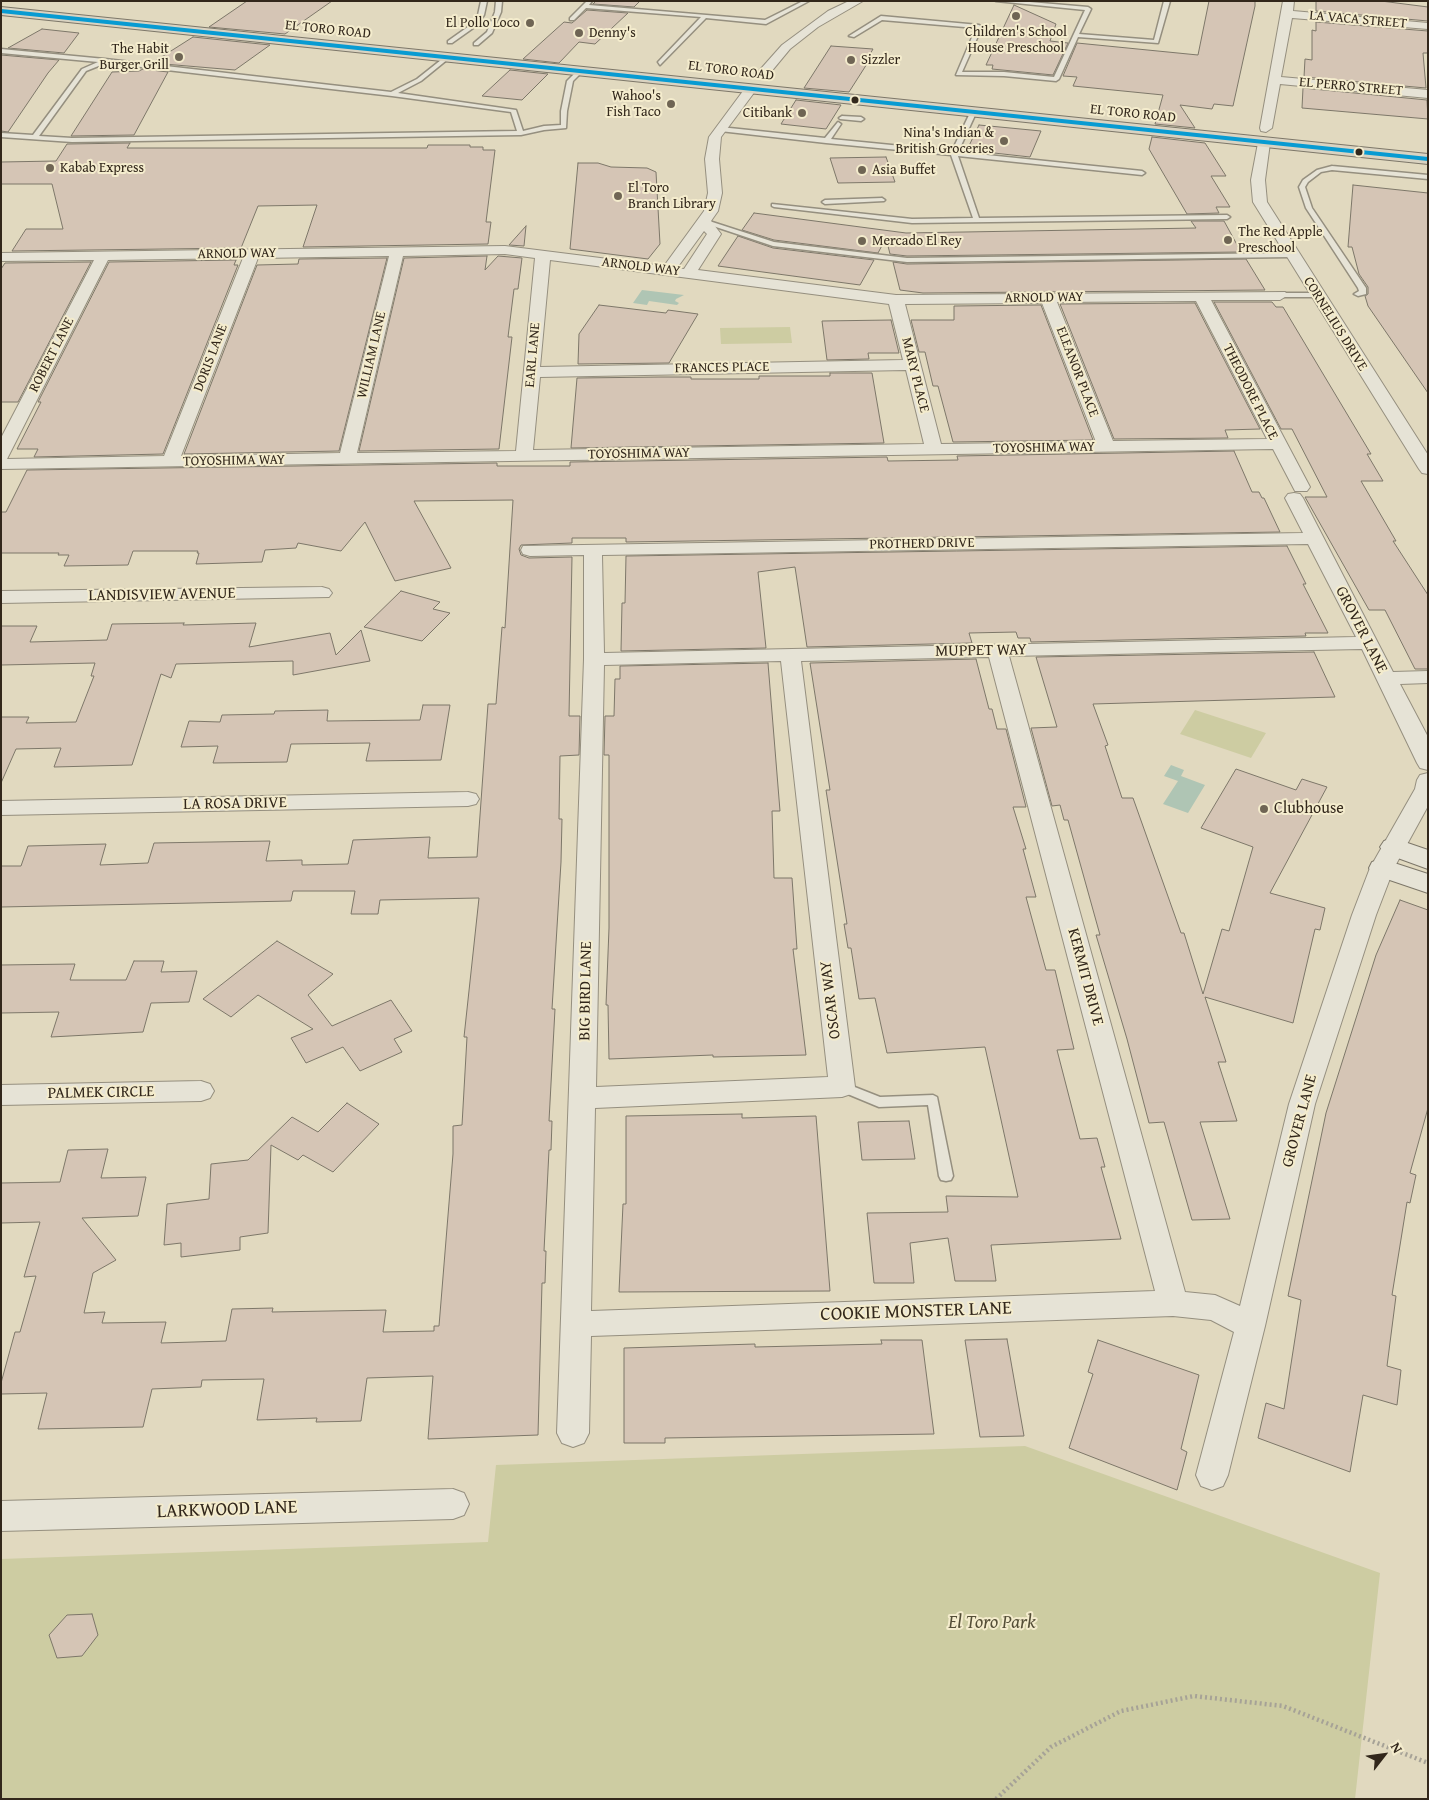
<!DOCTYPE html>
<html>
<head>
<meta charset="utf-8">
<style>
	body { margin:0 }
	#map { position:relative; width:1429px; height:1800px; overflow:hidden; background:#e1d9bf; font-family:"Gentium Book Plus",serif }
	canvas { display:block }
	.frame { position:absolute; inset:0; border:2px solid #32271b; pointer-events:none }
	.north { position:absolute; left:1359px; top:1730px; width:50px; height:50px; -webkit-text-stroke:4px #f4eccd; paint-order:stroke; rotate:60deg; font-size:14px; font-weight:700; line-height:20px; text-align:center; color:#32271b }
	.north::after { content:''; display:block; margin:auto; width:18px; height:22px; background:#32271b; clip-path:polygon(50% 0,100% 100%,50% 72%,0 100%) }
</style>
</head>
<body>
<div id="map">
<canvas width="1429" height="1800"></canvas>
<div class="frame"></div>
<div class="north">N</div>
</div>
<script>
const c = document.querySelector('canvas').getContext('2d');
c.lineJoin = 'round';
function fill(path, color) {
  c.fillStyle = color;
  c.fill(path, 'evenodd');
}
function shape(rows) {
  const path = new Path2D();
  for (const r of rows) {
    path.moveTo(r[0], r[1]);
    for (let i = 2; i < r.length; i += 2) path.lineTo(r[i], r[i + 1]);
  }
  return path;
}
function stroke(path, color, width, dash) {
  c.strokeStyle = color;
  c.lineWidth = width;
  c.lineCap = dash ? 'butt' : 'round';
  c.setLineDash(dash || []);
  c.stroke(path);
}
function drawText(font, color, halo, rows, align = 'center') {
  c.font = font + ' "Gentium Book Plus",serif';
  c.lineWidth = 4;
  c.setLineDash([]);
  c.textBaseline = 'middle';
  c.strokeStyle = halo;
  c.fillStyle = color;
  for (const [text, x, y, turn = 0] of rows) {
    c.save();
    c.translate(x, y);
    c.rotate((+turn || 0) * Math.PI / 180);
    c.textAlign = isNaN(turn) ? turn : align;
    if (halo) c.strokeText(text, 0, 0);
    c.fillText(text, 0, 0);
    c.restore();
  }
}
const green = shape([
	[790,327,792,343,721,344,720,328],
	[1195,710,1266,733,1251,758,1180,734],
	[1025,1446,1380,1573,1355,1799,1,1799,1,1559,488,1542,496,1465]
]);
const water = shape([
	[642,290,684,295,676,299,675,301,679,303,677,305,649,301,647,305,633,303],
	[1171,765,1184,770,1181,776,1205,785,1188,813,1163,804,1178,781,1164,776]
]);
const building = shape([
	[247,1,332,1,285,34,209,27,247,1],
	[596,1,640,1,634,7,593,4,596,1],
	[1209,1,1255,1,1255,6,1233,106,1214,104,1212,109,1180,105,1195,128,1155,124,1163,95,1073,86,1077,77,1063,76,1077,43,1198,55,1209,1],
	[1316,1,1381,1,1428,7,1428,21,1316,11,1316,1],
	[1014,5,1056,24,1050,41,1068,43,1053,75,992,69,993,65,986,65,1014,5],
	[587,10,628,13,595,44,579,42,559,63,523,59,564,22,572,23,587,10],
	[1316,22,1428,31,1428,53,1423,53,1426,88,1304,77,1305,59,1312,60,1312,30,1316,31,1316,22],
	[42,29,79,33,64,53,8,48,42,29],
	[193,37,270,45,235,70,152,63,193,37],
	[831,46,873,49,869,56,872,56,849,92,804,88,831,46],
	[1,55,59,60,48,73,8,132,1,131,1,55],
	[143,69,168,72,134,135,71,136,112,72,139,71,143,69],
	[510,70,548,74,522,100,482,96,510,70],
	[1303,88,1427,100,1428,119,1302,108,1303,88],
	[796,100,841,105,826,129,781,124,796,100],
	[979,125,1041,131,1030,157,967,150,979,125],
	[1152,137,1205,143,1226,176,1211,176,1230,207,1216,207,1219,213,1187,214,1149,149,1152,137],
	[130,143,127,148,427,148,428,145,470,145,470,147,483,147,483,150,495,150,486,222,491,222,488,244,303,247,317,205,258,206,241,248,12,251,26,229,63,229,52,184,1,184,1,162,56,161,67,144,130,143],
	[886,157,895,182,838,183,830,158,886,157],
	[578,163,598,163,611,167,647,168,656,172,660,244,648,259,570,249,578,163],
	[1353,185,1428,193,1428,393,1368,306,1365,296,1368,294,1368,287,1359,274,1352,247,1348,247,1353,185],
	[754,213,906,233,1196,228,1191,221,1224,221,1241,252,907,256,890,254,886,238,878,253,774,240,742,230,754,213],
	[526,226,524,246,509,245,526,226],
	[738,236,773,248,874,260,860,285,718,266,738,236],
	[487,256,485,270,498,256,522,258,518,289,514,289,508,337,512,337,499,449,359,451,404,258,487,256],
	[387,258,339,451,184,454,257,265,298,264,299,259,387,258],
	[1246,259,1265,290,923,293,900,290,893,262,907,264,1246,259],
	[236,260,234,265,238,265,163,454,34,457,38,449,17,449,41,402,38,402,109,262,236,260],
	[91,262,18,402,1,402,1,269,5,263,91,262],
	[1214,302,1272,302,1276,307,1283,307,1371,454,1367,454,1383,481,1361,481,1396,541,1393,541,1428,595,1428,669,1415,669,1385,610,1369,610,1305,497,1327,497,1292,429,1281,429,1214,302],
	[1195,303,1260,429,1225,430,1228,438,1114,439,1060,304,1195,303],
	[599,305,666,313,668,310,698,314,669,363,578,364,579,334,599,305],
	[1041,305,1093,440,953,442,938,386,933,386,925,352,919,352,911,320,954,320,954,306,1041,305],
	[891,320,899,353,868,353,869,359,827,360,822,321,891,320],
	[830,373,872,373,884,443,571,448,577,378,661,377,691,377,691,379,759,379,759,376,830,376,830,373],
	[1234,451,1252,492,1259,492,1262,498,1264,498,1280,532,626,542,626,538,572,538,572,543,521,545,519,549,521,555,529,558,572,557,569,716,580,716,579,755,560,756,559,819,562,819,561,862,552,1009,555,1009,549,1121,552,1121,551,1150,549,1150,544,1251,546,1251,545,1283,542,1283,538,1435,428,1439,433,1376,367,1378,361,1421,316,1422,317,1418,257,1420,264,1379,202,1380,201,1387,152,1389,143,1427,38,1429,47,1393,1,1394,1,1383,15,1332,20,1332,36,1276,24,1277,40,1222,1,1223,1,1183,60,1182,68,1150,108,1149,101,1178,146,1177,138,1216,82,1218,116,1260,93,1273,84,1313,105,1312,102,1323,166,1322,161,1343,226,1341,232,1309,273,1308,272,1312,386,1310,383,1332,434,1331,434,1326,439,1326,453,1154,453,1126,462,1125,467,1037,464,1037,479,898,380,900,378,914,351,914,355,891,293,891,291,901,1,907,1,866,21,866,28,846,106,844,100,865,148,863,154,843,270,841,266,861,302,860,302,865,348,864,353,840,430,837,428,858,477,857,488,704,496,704,502,627,505,628,513,500,414,501,451,568,395,581,365,522,341,551,298,543,296,548,265,550,262,562,196,564,199,553,197,553,198,551,133,551,128,565,64,566,69,555,58,555,59,553,1,553,1,512,6,512,27,470,497,463,497,466,570,466,570,462,887,457,888,461,958,460,957,456,1234,451],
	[1287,546,1306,584,1303,584,1328,633,1305,633,1306,636,1031,642,1030,638,1018,638,1016,632,969,633,972,643,807,647,795,567,758,572,766,648,621,651,622,603,625,603,626,556,1287,546],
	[401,591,440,602,433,609,450,613,422,641,364,627,401,591],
	[184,623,183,625,256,623,249,647,330,633,336,655,361,630,370,661,293,675,293,661,176,664,171,678,161,674,132,765,54,767,61,748,16,749,1,783,1,717,29,717,26,723,76,722,94,676,91,676,95,663,1,665,1,626,37,626,30,642,107,640,112,624,184,623],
	[1314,652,1335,697,1093,704,1108,745,1105,746,1122,798,1133,798,1181,933,1184,933,1203,994,1222,929,1229,931,1253,847,1201,828,1236,769,1296,790,1302,779,1327,787,1270,893,1325,908,1320,930,1315,929,1293,1023,1205,997,1226,1062,1218,1062,1237,1121,1200,1122,1230,1219,1192,1220,1164,1122,1149,1123,1127,1039,1096,935,1100,935,1068,820,1064,820,1060,805,1052,806,1031,728,1057,727,1036,657,1314,652],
	[976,659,989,709,992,709,997,729,1006,729,1026,807,1013,807,1026,849,1023,849,1036,897,1026,897,1046,970,1055,970,1074,1049,1057,1050,1080,1139,1097,1138,1105,1167,1101,1167,1121,1239,991,1245,996,1281,955,1281,948,1238,910,1243,914,1283,874,1283,867,1213,948,1212,946,1196,1018,1197,985,1047,887,1053,875,998,859,999,851,948,848,948,844,924,847,924,826,790,830,790,810,663,976,659],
	[768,663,780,811,772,811,774,878,792,878,797,949,793,949,806,1055,713,1057,713,1055,609,1059,608,1005,606,1005,609,928,609,755,604,755,605,716,614,716,615,679,620,679,620,666,768,663],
	[423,705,450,705,441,760,366,761,370,743,291,744,287,762,213,763,218,746,181,747,189,721,220,722,222,715,274,714,275,711,328,710,327,721,420,720,423,705],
	[1400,900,1428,910,1428,1108,1410,1173,1416,1175,1410,1203,1407,1202,1392,1295,1396,1296,1387,1366,1401,1370,1397,1405,1363,1395,1350,1472,1258,1438,1266,1403,1284,1409,1301,1300,1288,1296,1326,1113,1376,955,1400,900],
	[277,941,333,974,308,995,332,1026,391,1000,412,1031,394,1039,402,1052,360,1071,343,1047,306,1063,291,1038,313,1029,258,995,231,1017,203,999,277,941],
	[134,961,164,961,161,972,197,971,189,1002,151,1003,143,1032,51,1037,59,1012,1,1013,1,965,75,964,70,980,126,980,134,961],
	[347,1103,379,1124,333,1172,303,1155,298,1160,271,1145,268,1233,240,1237,240,1250,181,1257,181,1243,164,1245,167,1204,209,1199,211,1164,248,1160,292,1117,318,1132,347,1103],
	[742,1114,742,1118,816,1116,830,1291,619,1292,623,1204,626,1204,626,1116,742,1114],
	[909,1121,915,1159,862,1160,858,1122,909,1121],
	[1007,1339,1024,1436,980,1437,965,1340,1007,1339],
	[881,1340,922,1340,934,1434,665,1438,665,1443,624,1443,624,1348,755,1344,755,1347,882,1344,881,1340],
	[1098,1340,1199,1375,1181,1449,1187,1452,1177,1490,1069,1448,1093,1374,1088,1372,1098,1340],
	[92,1614,98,1635,82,1656,57,1658,49,1635,67,1615,92,1614]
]);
const path = shape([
	[996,1799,1051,1747,1121,1711,1194,1696,1283,1706,1428,1763]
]);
const lane = shape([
	[481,1,487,1,484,15,476,26,452,43,448,43,448,41,472,24,478,15,481,1],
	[496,1,502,1,501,12,492,33,478,45,474,45,474,43,487,32,495,12,496,1],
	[587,1,592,1,589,5,765,20,803,1,809,1,766,24,706,18,660,65,658,62,701,17,586,8,574,20,570,20,570,18,587,1],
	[996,1,1018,1,1088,7,1091,9,1079,34,1154,40,1164,1,1170,1,1158,43,1078,37,1059,79,1056,81,1004,76,956,75,976,28,882,20,854,37,849,36,881,16,979,25,982,27,962,72,1004,72,1054,77,1085,10,996,1],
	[1,49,105,59,391,92,417,79,446,56,448,59,421,81,398,93,516,110,523,131,544,126,561,125,561,111,567,81,578,70,583,71,573,81,567,111,566,128,544,130,521,135,72,142,1,137,1,133,33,135,82,69,98,62,1,53,1,49],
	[106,63,392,96,511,112,517,131,72,138,39,136,86,71,106,63],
	[973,111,976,113,958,152,1142,171,1145,173,1142,175,958,156,979,218,1227,215,1230,217,1227,219,912,223,774,207,772,206,772,204,912,219,973,218,951,155,826,143,720,131,717,129,720,127,825,138,838,122,841,124,831,139,952,151,970,113,973,111],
	[842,116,861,117,864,119,861,121,840,119,839,118,842,116],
	[1332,166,1428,175,1428,179,1332,170,1321,172,1308,182,1305,187,1312,208,1366,288,1366,294,1358,296,1354,294,1359,291,1358,288,1306,208,1299,187,1303,180,1317,170,1332,166],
	[882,198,885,200,884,201,825,204,822,202,825,200,882,198],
	[703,219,774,242,907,258,1291,253,1294,255,1291,257,907,262,773,246,701,222,700,221,703,219],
	[1277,293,1316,293,1320,295,1316,297,1277,297,1277,293],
	[842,1082,880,1097,933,1095,937,1097,953,1176,951,1180,946,1181,941,1180,939,1176,928,1105,879,1107,838,1090,836,1087,838,1084,842,1082]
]);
const street = shape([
	[849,1,863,1,818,27,790,49,766,78,758,78,756,75,758,72,782,45,828,11,849,1],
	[1283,1,1294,1,1293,11,1428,23,1428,29,1292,18,1281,77,1428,90,1428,98,1280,84,1272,128,1266,132,1261,131,1260,128,1283,1],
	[750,86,756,90,721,137,719,159,722,193,718,211,711,221,721,234,698,270,896,295,1285,292,1288,295,1280,300,1211,300,1310,487,1307,491,1295,491,1273,449,1,469,1,438,94,260,1,261,1,253,505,246,664,266,704,211,708,193,705,159,709,137,746,87,750,86],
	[704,231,707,234,684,269,677,268,704,231],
	[505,254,535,258,516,451,357,453,403,256,505,254],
	[389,256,340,453,181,456,258,258,389,256],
	[243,258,164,456,7,459,108,260,243,258],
	[550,260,889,304,903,360,540,367,550,260],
	[1196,301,1267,439,1113,441,1057,302,1196,301],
	[1042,303,1096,442,941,444,905,304,1042,303],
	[906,370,924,444,533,450,540,377,906,370],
	[1264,139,1270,143,1265,180,1267,202,1428,455,1428,474,1422,473,1419,469,1253,202,1251,180,1258,143,1264,139],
	[1294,493,1300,494,1303,498,1393,672,1428,671,1428,683,1400,684,1428,737,1428,770,1420,768,1417,763,1362,649,1009,656,1185,1292,1215,1295,1240,1306,1289,1104,1352,915,1370,868,1415,789,1417,780,1420,775,1428,773,1428,806,1394,868,1376,915,1315,1104,1265,1326,1228,1475,1223,1486,1212,1490,1201,1486,1196,1475,1234,1332,1211,1320,1173,1316,591,1336,589,1433,584,1443,573,1447,562,1443,557,1433,584,659,584,555,530,556,523,554,521,550,523,546,1303,533,1285,498,1288,494,1294,493],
	[1308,544,1356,637,604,653,602,555,1308,544],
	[989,657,1155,1291,591,1311,595,1108,842,1097,851,1094,855,1087,801,661,989,657],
	[781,661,828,1077,596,1087,604,665,781,661],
	[322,587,329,589,332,593,329,597,1,603,1,591,322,587],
	[468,792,476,794,479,799,476,804,468,806,1,815,1,801,468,792],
	[201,1081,210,1084,214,1091,210,1098,201,1101,1,1105,1,1085,201,1081],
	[453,1489,464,1493,469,1504,464,1515,453,1519,1,1531,1,1501,453,1489]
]);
const secondary = shape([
	[1393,838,1428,850,1428,869,1384,853,1380,847,1384,841,1393,838],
	[1382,859,1428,874,1428,893,1372,874,1369,868,1372,862,1382,859]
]);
const primary = shape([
	[1,7,1428,154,1428,164,1,15,1,7]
]);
const bus1 = shape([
	[1,11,1428,159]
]);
const markers = [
	[1016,16,5,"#6f6554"],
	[530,23,5,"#6f6554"],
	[579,33,5,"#6f6554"],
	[179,57,5,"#6f6554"],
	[851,60,5,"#6f6554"],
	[855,100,4.5,"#32271b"],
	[671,104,5,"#6f6554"],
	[802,113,5,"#6f6554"],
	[1004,141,5,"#6f6554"],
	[1359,152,4.5,"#32271b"],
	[50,168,5,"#6f6554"],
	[862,170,5,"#6f6554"],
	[618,196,5,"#6f6554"],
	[1228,240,5,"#6f6554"],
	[862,241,5,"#6f6554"],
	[1264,809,5,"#6f6554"]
];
const farStreetnames = [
	["LA VACA STREET",1358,20,5],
	["EL TORO ROAD",328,30,6],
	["EL TORO ROAD",731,71,7],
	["EL PERRO STREET",1351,87,5],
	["EL TORO ROAD",1133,114,6],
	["ARNOLD WAY",237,254,-1],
	["ARNOLD WAY",641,267,7],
	["ARNOLD WAY",1044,298,-1],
	["CORNELIUS DRIVE",1335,324,58],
	["ROBERT LANE",52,355,-63],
	["WILLIAM LANE",372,355,-77],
	["EARL LANE",533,355,-85],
	["DORIS LANE",211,358,-69],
	["FRANCES PLACE",722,368,-1],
	["ELEANOR PLACE",1077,372,69],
	["MARY PLACE",915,375,76],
	["THEODORE PLACE",1250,392,63],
	["TOYOSHIMA WAY",1044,448,-1],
	["TOYOSHIMA WAY",639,454,-1],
	["TOYOSHIMA WAY",234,461,-1],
	["PROTHERD DRIVE",922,544,-1]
];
const farPoinames = [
	["El Pollo Loco",520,23,"right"],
	["Children's School",1016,32,"center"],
	["House Preschool",1016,48,"center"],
	["Denny's",589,33],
	["The Habit",169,49,"right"],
	["Burger Grill",169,65,"right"],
	["Sizzler",861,60],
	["Wahoo's",661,96,"right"],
	["Fish Taco",661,112,"right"],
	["Citibank",792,113,"right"],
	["Nina's Indian &",994,133,"right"],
	["British Groceries",994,149,"right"],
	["Kabab Express",60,168],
	["Asia Buffet",872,170],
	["El Toro",628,188],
	["Branch Library",628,204],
	["The Red Apple",1238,232],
	["Preschool",1238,248],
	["Mercado El Rey",872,241]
];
const streetNames = [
	["LANDISVIEW AVENUE",162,595,-1],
	["GROVER LANE",1361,630,63],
	["MUPPET WAY",981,651,-1],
	["LA ROSA DRIVE",235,804,-1],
	["KERMIT DRIVE",1085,977,75],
	["BIG BIRD LANE",586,991,-89],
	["OSCAR WAY",831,1000,-97],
	["PALMEK CIRCLE",101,1093,-1],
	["GROVER LANE",1300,1121,-75]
];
const poiNames = [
	["Clubhouse",1274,809]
];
const nearStreetnames = [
	["COOKIE MONSTER LANE",916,1312,-2],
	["LARKWOOD LANE",227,1510,-2]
];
const nearParknames = [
	["El Toro Park",992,1623]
];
fill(green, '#cdcca2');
fill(water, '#afc5b4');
fill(building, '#d5c5b5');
stroke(building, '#7d7769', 1);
stroke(lane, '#958f7f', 3);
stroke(street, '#958f7f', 2);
stroke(secondary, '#7d7769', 2);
stroke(primary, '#7d7769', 2);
stroke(path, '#a6a297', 4.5, [2, 3]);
fill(lane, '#e6e3d6');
fill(street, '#e6e3d6');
fill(secondary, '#e6e3d6');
fill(primary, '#dad3c1');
stroke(bus1, '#089bd2', 4);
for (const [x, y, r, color] of markers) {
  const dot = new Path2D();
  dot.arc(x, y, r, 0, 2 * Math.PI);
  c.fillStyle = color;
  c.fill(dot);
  stroke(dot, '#f4eccd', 2);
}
drawText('14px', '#32271b', '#f4eccd', farStreetnames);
drawText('14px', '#32271b', '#f4eccd', farPoinames, 'left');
drawText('16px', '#32271b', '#f4eccd', streetNames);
drawText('16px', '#32271b', '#f4eccd', poiNames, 'left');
drawText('19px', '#32271b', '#f4eccd', nearStreetnames);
drawText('italic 19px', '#544e37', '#f4eccd', nearParknames);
</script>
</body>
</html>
